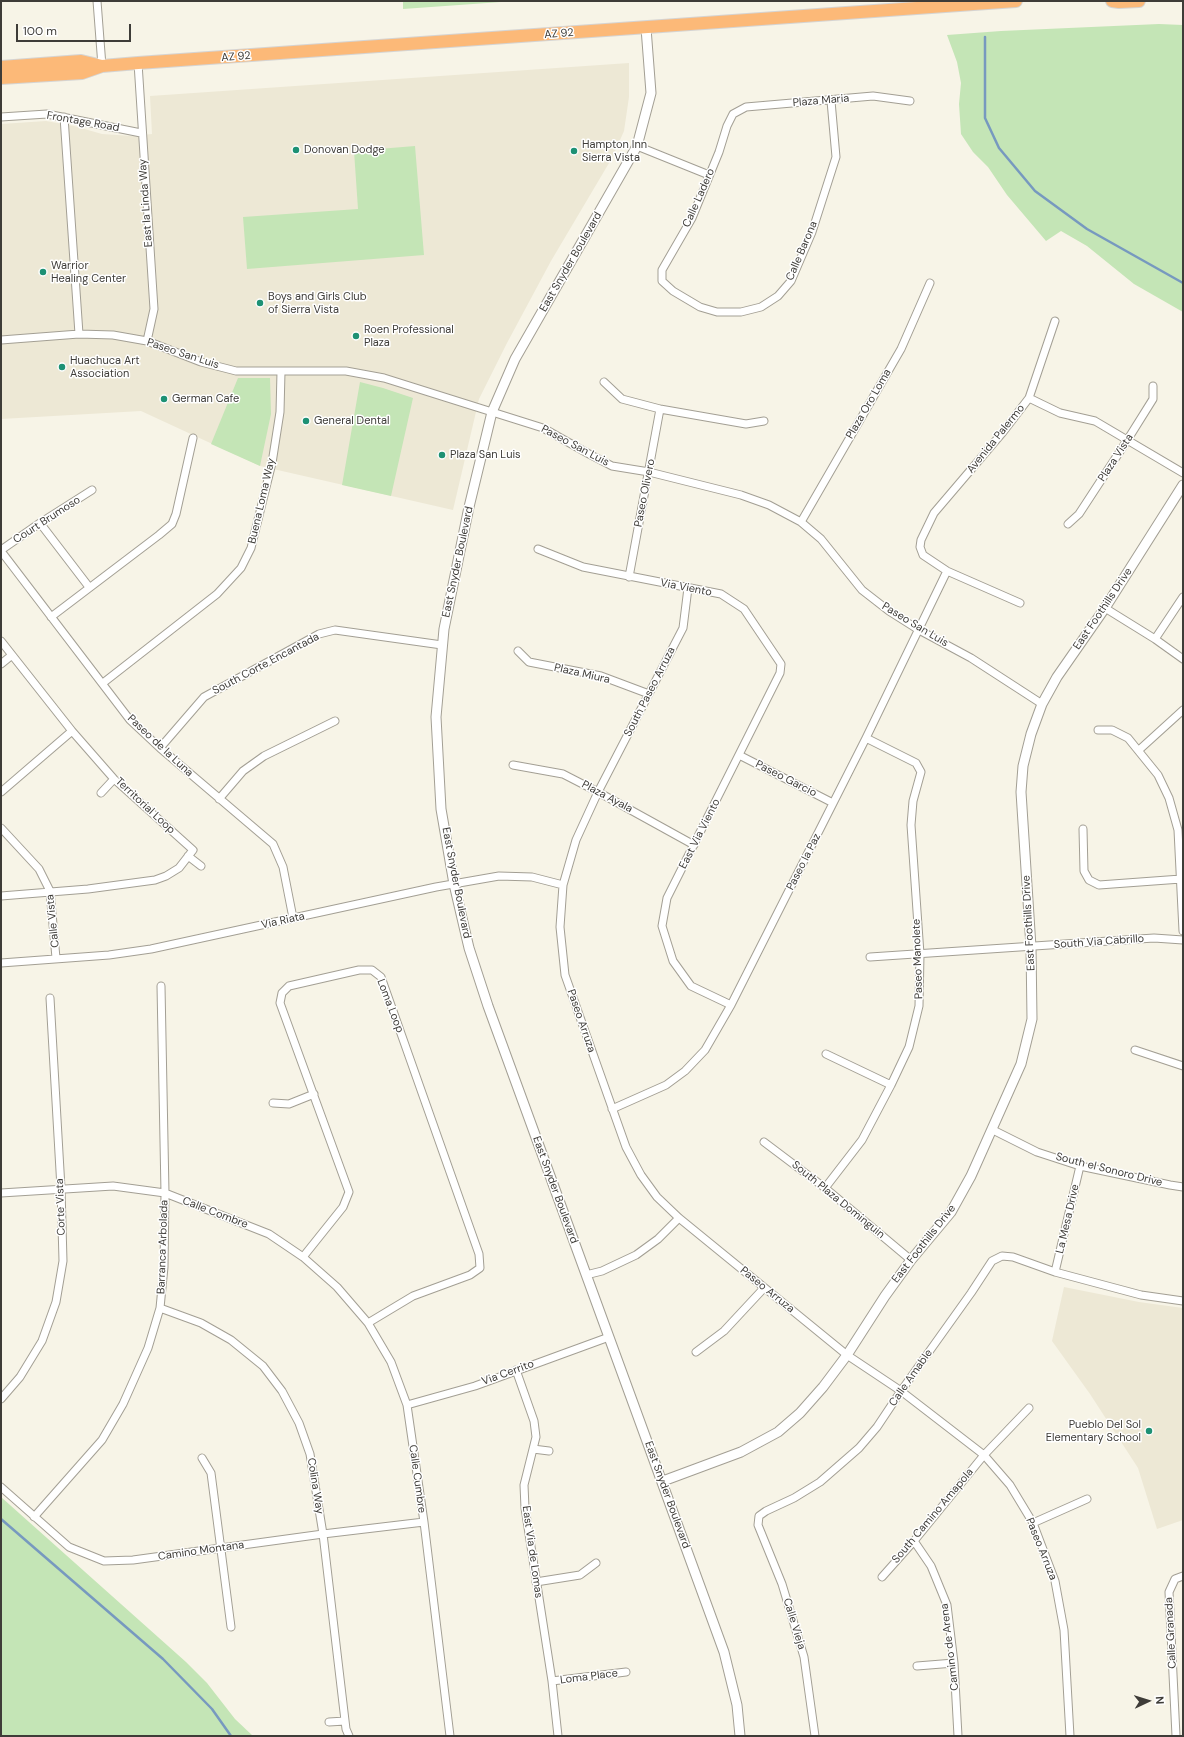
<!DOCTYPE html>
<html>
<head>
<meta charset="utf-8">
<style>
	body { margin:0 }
	#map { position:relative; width:1184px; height:1737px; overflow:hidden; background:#f7f4e7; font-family:"DM Sans",sans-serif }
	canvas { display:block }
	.frame { position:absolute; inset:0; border:2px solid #3e3c38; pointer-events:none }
	.north { position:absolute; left:1128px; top:1681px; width:40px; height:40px; -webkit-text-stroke:3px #fff; paint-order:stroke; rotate:86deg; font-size:11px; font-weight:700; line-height:16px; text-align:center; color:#3e3c38 }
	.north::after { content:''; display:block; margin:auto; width:14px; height:18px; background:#3e3c38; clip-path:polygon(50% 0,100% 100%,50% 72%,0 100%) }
	.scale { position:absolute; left:16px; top:24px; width:115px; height:18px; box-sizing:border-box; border:2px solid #3e3c38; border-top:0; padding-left:5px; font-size:12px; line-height:14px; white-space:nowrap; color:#3e3c38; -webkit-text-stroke:3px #fff; paint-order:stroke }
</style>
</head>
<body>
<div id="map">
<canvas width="1184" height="1737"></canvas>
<div class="frame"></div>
<div class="north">N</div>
<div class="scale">100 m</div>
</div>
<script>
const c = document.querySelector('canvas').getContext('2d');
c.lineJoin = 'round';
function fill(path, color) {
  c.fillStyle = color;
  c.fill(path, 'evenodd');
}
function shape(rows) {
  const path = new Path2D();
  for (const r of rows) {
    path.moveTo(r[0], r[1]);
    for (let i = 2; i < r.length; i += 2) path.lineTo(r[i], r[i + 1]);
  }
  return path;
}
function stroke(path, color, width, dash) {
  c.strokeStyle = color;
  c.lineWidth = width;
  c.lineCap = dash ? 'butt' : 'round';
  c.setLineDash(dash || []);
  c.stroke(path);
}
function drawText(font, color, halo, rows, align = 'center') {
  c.font = font + ' "DM Sans",sans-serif';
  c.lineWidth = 3;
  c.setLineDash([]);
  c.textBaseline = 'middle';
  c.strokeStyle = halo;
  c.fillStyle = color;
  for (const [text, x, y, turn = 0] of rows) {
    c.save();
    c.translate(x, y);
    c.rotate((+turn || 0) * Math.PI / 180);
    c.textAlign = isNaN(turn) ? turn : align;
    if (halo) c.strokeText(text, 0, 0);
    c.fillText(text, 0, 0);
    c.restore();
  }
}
const built = shape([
	[629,63,629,97,624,131,612,158,551,261,507,343,479,399,453,510,260,466,141,411,1,419,1,124,46,121,74,126,102,134,132,136,152,134,150,96],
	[1064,1287,1139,1302,1183,1308,1183,1520,1157,1529,1138,1468,1090,1394,1052,1341]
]);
const green = shape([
	[403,1,515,1,403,9],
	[1159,24,1183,25,1183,312,1134,284,1087,246,1061,231,1046,241,1007,195,988,167,973,152,961,134,959,104,961,83,957,62,947,35,1001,31],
	[415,146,424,255,247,269,243,217,358,209,354,151],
	[238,378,270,378,271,414,260,466,211,444],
	[360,382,383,388,413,398,391,496,342,485],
	[1,1497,186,1662,207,1683,235,1719,253,1736,1,1736]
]);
const stream = shape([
	[985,37,985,118,999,148,1035,191,1087,229,1183,283],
	[1,1519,163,1659,212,1709,231,1736]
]);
const minor = shape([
	[97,1,102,66],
	[138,63,154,309,147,341],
	[831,101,836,157,812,232,791,281,778,296,761,307,741,312,717,312,700,307,673,291,662,281,662,270,692,218,719,152,727,126,733,114,746,107,873,96,910,101],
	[1,117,47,114,141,133],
	[64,117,79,334],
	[637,146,709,175],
	[1,340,79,334,113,335,147,341,201,362,236,371,346,371,384,378,543,428,589,454,612,466,649,472,741,495,769,505,801,522,821,539,862,590,889,611,919,630,971,658,1042,704],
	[604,382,622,399,660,409,746,424,764,421],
	[1029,398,1060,413,1095,421,1183,473],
	[801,522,901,349,930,283],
	[40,523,89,587],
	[1068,524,1079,514,1128,439,1153,399,1153,386],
	[538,549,583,567,721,594,744,609,781,664,780,673,667,898,662,926,673,961,691,986,731,1005],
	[1,550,40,523,92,490],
	[1,551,130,720,160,748,273,844,283,867,293,918],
	[629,577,660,409],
	[688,588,683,628,598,792,576,840,563,885,560,927,565,975,626,1147,641,1175,657,1197,679,1218,847,1355,901,1391,984,1455,1010,1485,1033,1523,1055,1581,1064,1630,1070,1736],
	[1020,603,947,571,923,555,920,547,921,540,934,513,1003,432,1029,398,1055,321],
	[1105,608,1155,639,1183,659],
	[51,617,159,535,172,524,176,514,193,438],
	[1155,639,1183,597],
	[1,641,72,731,114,779,193,850,179,868,166,876,155,880,88,889,1,896],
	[518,651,529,662,601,676,649,694],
	[1,664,12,655],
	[103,683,217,594,241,568,251,548,272,463,280,412,281,372],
	[1098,730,1112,730,1128,738,1158,775,1169,798,1178,830,1183,931],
	[160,748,204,697,319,634,335,630,442,645],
	[1139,750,1183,710],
	[739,755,833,803],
	[513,765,563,774,598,792,694,845],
	[1,792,72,731],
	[101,793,114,779],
	[219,799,243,771,264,756,335,721],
	[1,828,39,869,50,891,56,958],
	[1083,829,1084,871,1089,880,1099,885,1181,879],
	[188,856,201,866],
	[870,957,1154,938,1183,940],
	[1,963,109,955,151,949,436,887,499,876,532,877,563,885],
	[1135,1050,1183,1066],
	[826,1054,891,1085],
	[273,1103,289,1104,314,1094],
	[612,1109,666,1085,685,1071,705,1050,731,1005,866,738,947,571],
	[993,1130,1037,1152,1080,1166,1170,1185,1183,1187],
	[764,1142,825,1188,911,1260],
	[825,1188,862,1140,891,1085,909,1047,919,1006,920,954,911,825,913,801,921,772,916,763,866,738],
	[1,1193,113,1186,165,1193,269,1234,303,1257,337,1287,368,1323,391,1362,407,1405,424,1522,450,1736],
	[303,1257,343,1207,349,1192,280,1003,282,993,289,986,359,970,372,970,381,977,479,1254,480,1268,470,1275,413,1296,368,1323],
	[1055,1272,1080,1166],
	[586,1275,602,1271,636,1255,658,1239,679,1218],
	[160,1308,201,1323,231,1340,263,1366,282,1391,299,1423,310,1454,323,1534,346,1729,349,1736],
	[696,1352,724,1331,764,1288],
	[516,1370,534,1421,536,1437,524,1485,525,1508,552,1681,558,1736],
	[1,1399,20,1377,42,1341,56,1302,63,1261,61,1188,50,998],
	[407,1405,475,1386,609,1337],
	[533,1449,549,1451],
	[202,1458,211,1473,231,1627],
	[1,1487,69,1547,104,1561,133,1560,323,1534,424,1522],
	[34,1517,102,1440,123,1404,148,1348,160,1308,164,1267,165,1193,161,986],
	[1033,1523,1087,1499],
	[914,1541,931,1566,947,1605,954,1663,958,1736],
	[882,1577,914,1541,984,1455,1029,1408],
	[536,1582,580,1575,596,1563],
	[917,1666,954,1663],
	[552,1681,626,1672],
	[329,1722,345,1721],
	[815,1736,804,1657,782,1584,758,1525,759,1516,766,1511,794,1498,820,1482,859,1448,877,1427,901,1391,971,1293,992,1261,1002,1256,1013,1257,1055,1272,1141,1295,1183,1301],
	[1176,1736,1169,1592,1175,1579,1183,1576]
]);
const tertiary = shape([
	[646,28,651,93,637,146,515,359,492,412,469,507,444,629,436,717,441,809,454,884,469,948,488,1006,724,1652,737,1705,740,1736],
	[663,1481,741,1452,778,1432,800,1413,823,1387,847,1355,885,1296,911,1260,951,1212,971,1176,1021,1064,1032,1019,1031,947,1021,792,1023,766,1031,734,1042,704,1057,677,1105,608,1183,485]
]);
const primary = shape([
	[1112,1,1119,2,1139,1],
	[1,67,81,61,102,66,138,63,1016,1],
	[1,78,82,73,102,66]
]);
const markers = [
	[296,150,4,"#1d9174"],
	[574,151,4,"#1d9174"],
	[43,272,4,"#1d9174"],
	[260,303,4,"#1d9174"],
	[356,336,4,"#1d9174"],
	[62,367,4,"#1d9174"],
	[164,399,4,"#1d9174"],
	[306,421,4,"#1d9174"],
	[442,455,4,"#1d9174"],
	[1149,1431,4,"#1d9174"]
];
const streetNames = [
	["AZ 92",559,34,-4],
	["AZ 92",236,57,-4],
	["Plaza Maria",821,101,-5],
	["Frontage Road",83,122,10],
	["Calle Ladero",699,198,-66],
	["East la Linda Way",146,203,-94],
	["Calle Barona",802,251,-67],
	["East Snyder Boulevard",571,262,-60],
	["Paseo San Luis",183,354,18],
	["Plaza Oro Loma",869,404,-60],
	["Avenida Palermo",996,439,-51],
	["Paseo San Luis",575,446,28],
	["Plaza Vista",1116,458,-57],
	["Paseo Olivero",645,493,-79],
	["Buena Loma Way",262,501,-77],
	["Court Brumoso",47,520,-33],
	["East Snyder Boulevard",458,562,-78],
	["Via Viento",686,588,11],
	["East Foothills Drive",1103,609,-56],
	["Paseo San Luis",915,625,31],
	["South Corte Encantada",266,664,-28],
	["Plaza Miura",582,674,13],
	["South Paseo Arruza",650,692,-63],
	["Paseo de la Luna",160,746,43],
	["Paseo Garcio",786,779,27],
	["Plaza Ayala",607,797,28],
	["Territorial Loop",145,806,43],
	["East Via Viento",700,834,-63],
	["Paseo la Paz",804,862,-63],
	["East Snyder Boulevard",456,883,79],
	["Calle Vista",53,921,-96],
	["Via Riata",283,921,-12],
	["East Foothills Drive",1029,923,-93],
	["South Via Cabrillo",1099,942,-4],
	["Paseo Manolete",918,959,-92],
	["Loma Loop",390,1006,69],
	["Paseo Arruza",581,1021,71],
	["South el Sonoro Drive",1109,1170,14],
	["East Snyder Boulevard",555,1190,70],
	["South Plaza Dominguin",838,1200,39],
	["Corte Vista",61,1207,-92],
	["Calle Combre",215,1213,21],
	["La Mesa Drive",1068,1219,-77],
	["East Foothills Drive",924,1244,-52],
	["Barranca Arbolada",163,1247,-88],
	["Paseo Arruza",767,1290,39],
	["Via Cerrito",508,1373,-20],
	["Calle Amable",911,1378,-55],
	["Calle Cumbre",417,1479,82],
	["Colina Way",315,1486,81],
	["East Snyder Boulevard",667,1495,70],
	["South Camino Amapola",933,1516,-50],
	["Paseo Arruza",1041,1549,68],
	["Camino Montana",201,1551,-8],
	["East Via de Lomas",532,1552,82],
	["Calle Vieja",794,1624,73],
	["Calle Granada",1171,1633,-93],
	["Camino de Arena",950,1647,-97],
	["Loma Place",589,1677,-7]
];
const poiNames = [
	["Hampton Inn",582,145],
	["Sierra Vista",582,158],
	["Donovan Dodge",304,150],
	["Warrior",51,266],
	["Healing Center",51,279],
	["Boys and Girls Club",268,297],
	["of Sierra Vista",268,310],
	["Roen Professional",364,330],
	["Plaza",364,343],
	["Huachuca Art",70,361],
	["Association",70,374],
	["German Cafe",172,399],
	["General Dental",314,421],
	["Plaza San Luis",450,455],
	["Pueblo Del Sol",1141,1425,"right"],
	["Elementary School",1141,1438,"right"]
];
fill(built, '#ede8d5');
fill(green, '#c4e5b6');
stroke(stream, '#7799bf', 2.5);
stroke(minor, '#a39f94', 9);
stroke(tertiary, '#a39f94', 11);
stroke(primary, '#d5d4d3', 14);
stroke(minor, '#fff', 7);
stroke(tertiary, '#fff', 9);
stroke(primary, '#fcb978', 12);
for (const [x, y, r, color] of markers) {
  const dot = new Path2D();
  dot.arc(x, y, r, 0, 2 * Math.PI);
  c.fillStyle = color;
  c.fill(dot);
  stroke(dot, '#fff', 1.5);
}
drawText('11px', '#3e3c38', '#fff', streetNames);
drawText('11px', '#3e3c38', '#fff', poiNames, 'left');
</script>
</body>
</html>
